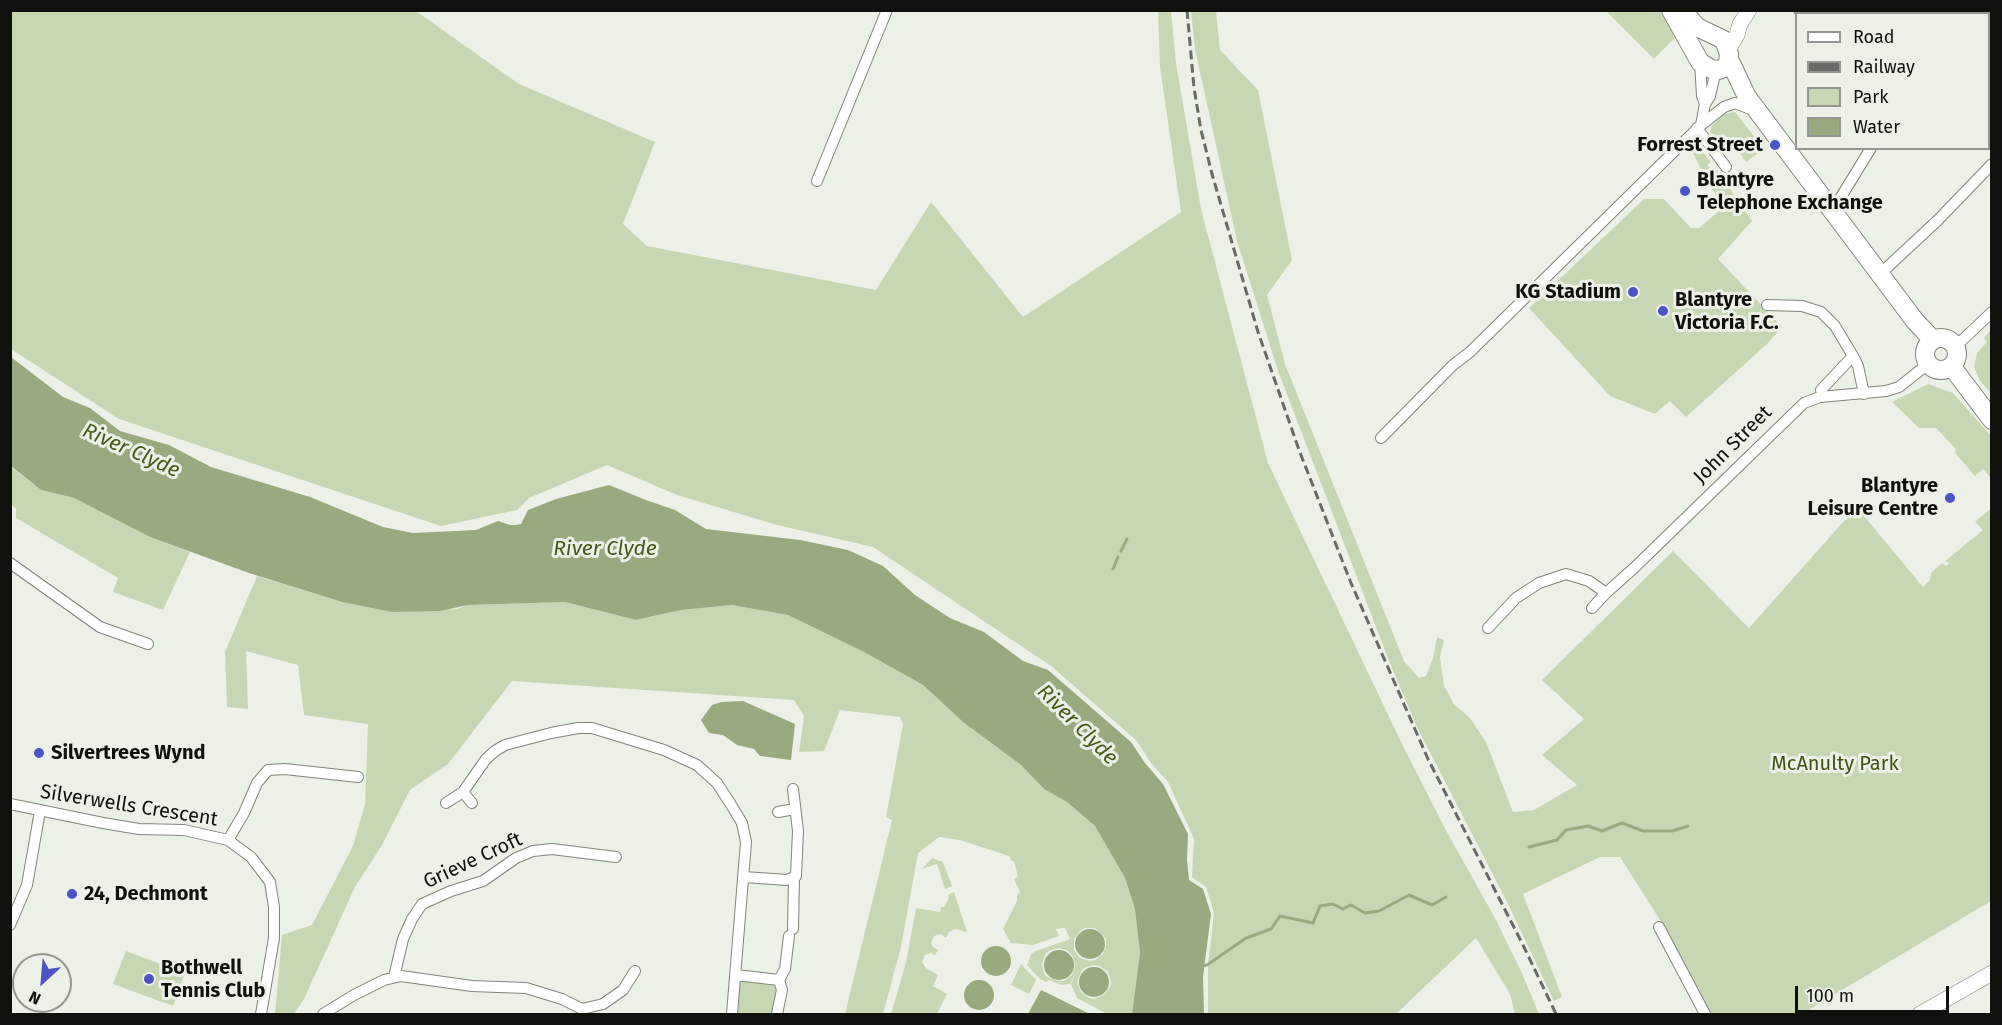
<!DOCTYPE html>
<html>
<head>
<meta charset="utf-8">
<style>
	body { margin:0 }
	#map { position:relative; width:2002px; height:1025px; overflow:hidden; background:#ecf1e7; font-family:"Fira Sans",sans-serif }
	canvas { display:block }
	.frame { position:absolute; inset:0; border:12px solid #0f110d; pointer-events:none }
	.legend { position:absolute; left:1795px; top:12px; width:195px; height:138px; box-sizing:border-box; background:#ecf1e7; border:2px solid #949790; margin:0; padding:8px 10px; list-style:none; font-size:18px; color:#0f110d }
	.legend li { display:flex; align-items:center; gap:12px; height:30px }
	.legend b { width:30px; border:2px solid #949790 }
	.north { position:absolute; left:12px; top:953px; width:60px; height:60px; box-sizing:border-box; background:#ecf1e7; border:2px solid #949790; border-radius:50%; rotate:206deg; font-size:16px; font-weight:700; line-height:24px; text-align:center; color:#0f110d }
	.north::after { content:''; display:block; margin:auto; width:21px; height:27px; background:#4d52c8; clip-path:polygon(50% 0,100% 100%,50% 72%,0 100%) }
	.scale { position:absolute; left:1795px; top:986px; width:154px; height:27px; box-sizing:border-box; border:3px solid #0f110d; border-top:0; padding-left:8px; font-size:18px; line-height:21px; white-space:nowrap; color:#0f110d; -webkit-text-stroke:4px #ecf1e7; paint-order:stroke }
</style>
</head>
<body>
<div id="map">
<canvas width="2002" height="1025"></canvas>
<div class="frame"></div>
<ul class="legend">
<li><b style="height:8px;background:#fff"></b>Road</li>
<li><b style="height:8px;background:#686b65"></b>Railway</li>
<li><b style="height:16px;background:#c8d7b3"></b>Park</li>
<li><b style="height:16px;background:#98aa7e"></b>Water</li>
</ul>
<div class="north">N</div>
<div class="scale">100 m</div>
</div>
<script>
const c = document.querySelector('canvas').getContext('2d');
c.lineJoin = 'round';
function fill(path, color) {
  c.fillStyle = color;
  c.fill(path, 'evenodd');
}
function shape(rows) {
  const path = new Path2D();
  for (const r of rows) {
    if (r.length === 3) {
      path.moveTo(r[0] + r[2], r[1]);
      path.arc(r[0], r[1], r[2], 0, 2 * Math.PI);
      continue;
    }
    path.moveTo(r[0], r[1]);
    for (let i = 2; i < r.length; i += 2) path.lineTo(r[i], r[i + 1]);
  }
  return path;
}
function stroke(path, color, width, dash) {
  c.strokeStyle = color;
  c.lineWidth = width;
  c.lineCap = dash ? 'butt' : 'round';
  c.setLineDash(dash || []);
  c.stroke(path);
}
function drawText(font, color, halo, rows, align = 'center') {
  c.font = font + ' "Fira Sans",sans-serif';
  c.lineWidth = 6;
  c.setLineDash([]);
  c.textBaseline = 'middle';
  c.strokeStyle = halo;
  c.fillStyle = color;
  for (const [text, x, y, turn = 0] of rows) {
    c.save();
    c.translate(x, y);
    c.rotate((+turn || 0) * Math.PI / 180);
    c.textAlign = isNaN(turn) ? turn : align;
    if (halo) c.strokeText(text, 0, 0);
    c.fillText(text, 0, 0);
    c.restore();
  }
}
const green = shape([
	[10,11,416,11,519,84,655,142,623,224,647,246,876,290,931,202,1023,317,1181,212,1160,67,1158,11,1171,11,1176,63,1201,209,1268,463,1403,746,1448,834,1495,918,1521,971,1539,1014,1515,1014,1510,994,1476,938,1396,1014,1208,1014,1208,965,1214,913,1206,887,1192,877,1194,839,1168,782,1150,762,1137,741,1051,666,873,547,777,525,677,495,607,465,529,498,517,510,441,526,119,419,11,349],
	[1191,11,1216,11,1220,50,1258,90,1292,260,1267,295,1285,364,1404,661,1419,678,1426,676,1433,658,1437,637,1444,640,1440,657,1444,686,1454,704,1470,718,1486,742,1513,812,1534,810,1577,785,1542,755,1584,719,1542,680,1673,551,1749,628,1843,522,1859,510,1923,587,1930,580,1931,573,1942,563,1946,566,1949,563,1945,561,1983,530,1975,522,1991,508,1991,901,1802,1014,1710,1014,1669,934,1620,857,1600,857,1523,894,1562,997,1554,1001,1508,904,1417,727,1389,661,1278,371,1237,241,1195,49],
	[1606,11,1660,11,1678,35,1654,59],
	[1735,112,1764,149,1746,162,1734,145,1726,148,1723,147,1710,132,1712,125,1724,114],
	[1700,149,1711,162,1707,165,1714,172,1717,170,1752,221,1718,259,1782,327,1767,344,1686,417,1670,401,1655,414,1610,396,1529,308,1644,199,1664,199,1691,228,1699,228,1725,206,1708,184,1693,153],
	[1991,330,1991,393,1980,381,1974,367,1977,353,1987,342,1984,338],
	[1928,384,1953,393,1991,436,1991,478,1983,469,1975,476,1956,454,1955,448,1936,428,1919,428,1892,402],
	[10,466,41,490,74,498,150,537,190,552,163,610,113,592,118,578,16,518,16,508,11,505],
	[257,576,342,602,392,612,457,609,468,605,565,602,636,620,681,610,732,605,788,615,864,652,923,685,963,722,1021,765,1044,789,1067,802,1095,826,1125,878,1135,909,1140,953,1132,1014,1107,1014,1077,998,1071,984,1079,967,1070,984,1062,985,1049,980,1046,982,1040,979,1027,965,1031,954,1036,951,1070,939,1065,928,1056,929,1059,936,1033,945,1011,943,1003,929,1017,901,1017,895,1020,892,1014,879,1018,877,1014,861,1012,861,1009,856,960,840,939,837,918,853,901,947,883,1014,845,1014,892,820,886,817,903,724,900,717,840,710,824,751,799,752,804,716,794,700,512,681,448,764,410,790,382,845,355,887,304,999,294,1014,275,1014,282,935,312,925,353,846,365,804,368,724,304,715,298,665,246,651,248,709,227,707,225,652],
	[1085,928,1095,928,1103,935,1106,939,1106,945,1103,954,1095,960,1090,961,1080,958,1074,950,1074,939,1080,931],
	[1059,948,1068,951,1072,955,1075,965,1072,975,1064,981,1059,981,1049,978,1045,975,1042,965,1045,955,1049,951],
	[1094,965,1100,966,1108,972,1111,982,1110,987,1104,995,1094,999,1089,998,1081,992,1077,982,1081,972,1084,968],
	[932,858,943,862,952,886,945,889,937,864,922,869],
	[954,892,967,932,955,929,949,932,946,938,941,934,934,936,931,943,932,946,938,950,935,955,931,953,925,955,922,962,926,968,938,975,933,986,947,994,937,1014,891,1014,906,963,916,908,940,912,941,907,944,907,949,898,948,895],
	[126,951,185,973,173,1006,113,984],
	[1021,964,1036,980,1029,994,1011,985],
	[743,981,772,982,776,985,777,991,772,1014,736,1014,739,985]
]);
const water = shape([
	[11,357,63,397,90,408,120,431,169,445,211,467,310,497,383,527,413,533,476,530,498,521,510,525,516,525,521,524,528,510,556,499,609,485,646,500,675,510,706,529,800,540,848,550,883,566,915,595,950,618,984,632,1023,661,1048,670,1131,742,1145,763,1163,784,1188,834,1187,860,1189,880,1203,889,1211,914,1203,977,1204,1014,1132,1014,1140,953,1135,909,1125,878,1095,826,1067,802,1044,789,1021,765,963,722,923,685,864,652,788,615,732,605,681,610,636,620,565,602,468,605,440,611,392,612,342,602,249,573,150,537,74,498,41,490,11,466],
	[743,701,795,724,791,760,760,756,754,749,737,745,723,735,709,733,701,720,712,705,721,702],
	[1090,944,15],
	[996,961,15],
	[1059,965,15],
	[1094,982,15],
	[979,995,15],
	[1041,990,1090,1014,1028,1014]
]);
const stream = shape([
	[1121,551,1127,539],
	[1113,569,1118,557],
	[1529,847,1557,840,1566,830,1588,826,1602,831,1622,823,1643,831,1672,831,1688,826],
	[1202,966,1207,965,1246,938,1271,929,1280,916,1313,923,1320,906,1333,904,1343,909,1351,905,1365,913,1379,911,1409,895,1432,905,1446,897]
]);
const street = shape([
	[1799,10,1804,14],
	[1975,10,1980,14],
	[1873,14,1874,10],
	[1962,14,1964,10],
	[1988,19,1992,21],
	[1700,62,1702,96,1705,104],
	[1701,125,1724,107,1735,103,1753,110],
	[1697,128,1726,167],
	[817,181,887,10],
	[1833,210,1871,148],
	[1880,274,1938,220,1992,164],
	[1767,305,1802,306,1821,312,1835,326,1853,356,1858,366,1864,394],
	[1956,346,1992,312],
	[1821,390,1853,356],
	[1381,438,1453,365,1470,352,1701,125,1705,104,1710,96,1716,70],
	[10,563,100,627,148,644],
	[1592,608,1606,593,1634,568,1804,403,1820,397,1886,391,1899,387,1928,364],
	[1488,628,1516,598,1539,583,1566,574,1589,581,1606,593],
	[463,792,472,803],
	[446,803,463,792,486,759,495,751,505,745,551,733,578,728,592,728,664,750,697,765,717,783,730,803,742,823,746,842,732,1014],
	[10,804,103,823,139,829,184,830,228,840,251,857,270,882,274,907,274,938,261,1014],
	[778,812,795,809],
	[228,840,244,813,257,783,268,770,285,769,358,777],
	[744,877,787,880,796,876,798,831,793,789],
	[10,925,27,885,40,811],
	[1659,927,1705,1014],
	[793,929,794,878],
	[736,975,779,980,782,990,777,1014],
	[394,977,403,939,412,919,422,904,451,891,483,881,516,858,533,851,552,849,616,857],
	[779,980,785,969,789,936],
	[323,1014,354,995,384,980,401,976,472,986,526,988,562,999,582,1009,603,1004,623,990,635,971]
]);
const secondary = shape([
	[1728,50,1737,35,1740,24,1749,10],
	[1920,1014,1992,973]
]);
const primary = shape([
	[1671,10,1700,62,1711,69,1719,70,1724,68,1728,63,1729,54,1724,40,1697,27,1682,10],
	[1729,59,1747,97,1915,321,1933,340],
	[1941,354,16],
	[1952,367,1992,420]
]);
const rail = shape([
	[1187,10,1194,88,1201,130,1212,174,1258,332,1299,450,1351,583,1428,759,1523,945,1556,1014]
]);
const markers = [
	[1775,145,6,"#4d52c8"],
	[1685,191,6,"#4d52c8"],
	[1633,292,6,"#4d52c8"],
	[1663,311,6,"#4d52c8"],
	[1950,498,6,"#4d52c8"],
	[39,753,6,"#4d52c8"],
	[72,894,6,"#4d52c8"],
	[149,979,6,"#4d52c8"]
];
const poiNames = [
	["Forrest Street",1763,145,"right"],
	["Blantyre",1697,180],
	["Telephone Exchange",1697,203],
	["KG Stadium",1621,292,"right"],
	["Blantyre",1675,300],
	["Victoria F.C.",1675,323],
	["Blantyre",1938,486,"right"],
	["Leisure Centre",1938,509,"right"],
	["Silvertrees Wynd",51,753],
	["24, Dechmont",84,894],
	["Bothwell",161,968],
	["Tennis Club",161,991]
];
const streetNames = [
	["John Street",1733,445,-45],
	["Silverwells Crescent",129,806,9],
	["Grieve Croft",473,861,-25]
];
const parkNames = [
	["McAnulty Park",1835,764]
];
const waterNames = [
	["River Clyde",131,451,24],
	["River Clyde",605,549],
	["River Clyde",1077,725,45]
];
fill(green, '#c8d7b3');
fill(water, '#98aa7e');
stroke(stream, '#98aa7e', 3);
stroke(street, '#80847b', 12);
stroke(secondary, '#80847b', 16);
stroke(primary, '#80847b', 20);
stroke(street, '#fff', 10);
stroke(secondary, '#fff', 15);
stroke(primary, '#fff', 18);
stroke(rail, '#686b65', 3, [9, 4.5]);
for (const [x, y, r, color] of markers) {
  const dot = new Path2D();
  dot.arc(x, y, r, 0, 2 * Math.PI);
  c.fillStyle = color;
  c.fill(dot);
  stroke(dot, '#ecf1e7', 2);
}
drawText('bold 20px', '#0f110d', '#ecf1e7', poiNames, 'left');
drawText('20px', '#0f110d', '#ecf1e7', streetNames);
drawText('20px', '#3e5410', '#ecf1e7', parkNames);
drawText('italic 21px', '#465c1a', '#ecf1e7', waterNames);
</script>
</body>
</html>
